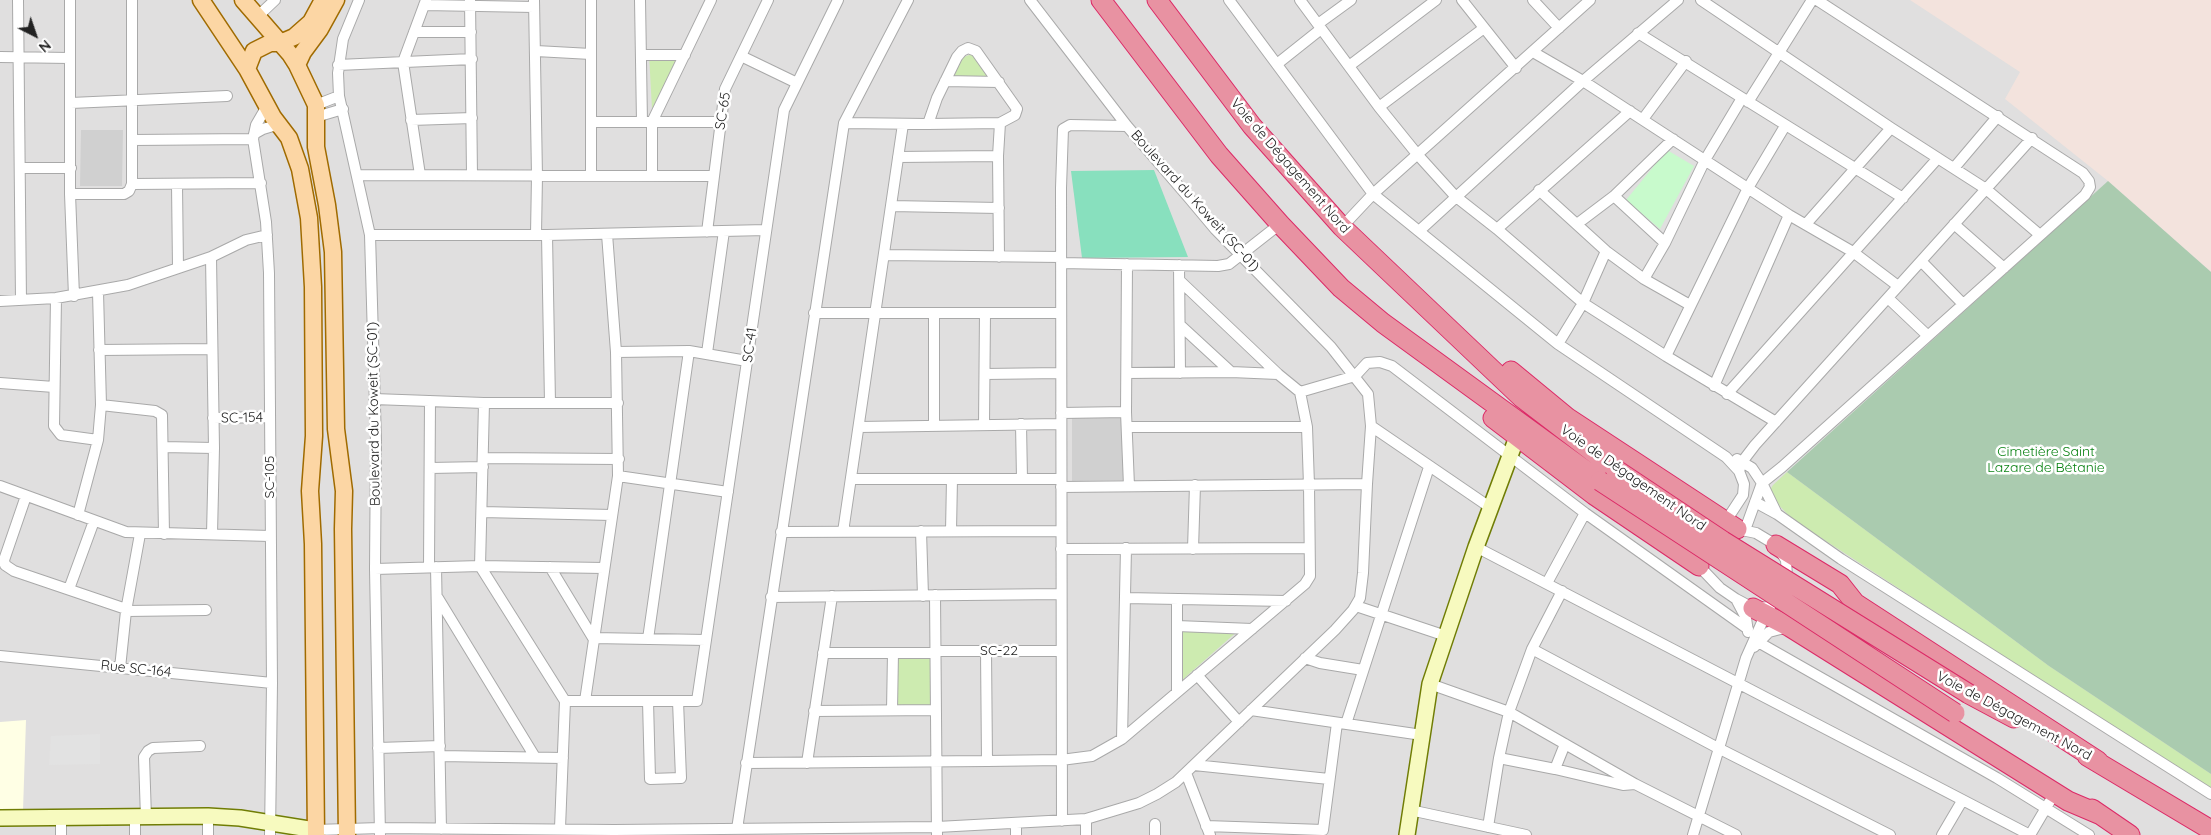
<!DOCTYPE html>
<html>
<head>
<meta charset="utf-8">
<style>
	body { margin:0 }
	#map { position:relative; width:2211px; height:835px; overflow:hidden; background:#f2efe9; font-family:Quicksand,sans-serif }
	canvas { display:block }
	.north { position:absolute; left:10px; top:10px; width:50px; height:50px; -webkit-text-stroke:4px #fff; paint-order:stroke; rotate:139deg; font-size:14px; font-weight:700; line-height:20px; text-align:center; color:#222 }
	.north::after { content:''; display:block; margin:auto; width:18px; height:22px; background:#222; clip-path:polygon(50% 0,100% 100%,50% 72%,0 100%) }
</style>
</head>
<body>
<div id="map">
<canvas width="2211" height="835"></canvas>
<div class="north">N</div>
</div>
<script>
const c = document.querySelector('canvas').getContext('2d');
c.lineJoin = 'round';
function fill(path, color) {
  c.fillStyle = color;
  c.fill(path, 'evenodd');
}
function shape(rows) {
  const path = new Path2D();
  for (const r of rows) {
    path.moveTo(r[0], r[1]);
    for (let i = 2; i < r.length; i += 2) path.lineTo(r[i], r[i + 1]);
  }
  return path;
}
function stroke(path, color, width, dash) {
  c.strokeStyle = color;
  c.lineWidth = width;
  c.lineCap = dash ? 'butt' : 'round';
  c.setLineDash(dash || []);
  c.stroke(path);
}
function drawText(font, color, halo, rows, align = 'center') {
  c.font = font + ' Quicksand,sans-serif';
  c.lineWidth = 5;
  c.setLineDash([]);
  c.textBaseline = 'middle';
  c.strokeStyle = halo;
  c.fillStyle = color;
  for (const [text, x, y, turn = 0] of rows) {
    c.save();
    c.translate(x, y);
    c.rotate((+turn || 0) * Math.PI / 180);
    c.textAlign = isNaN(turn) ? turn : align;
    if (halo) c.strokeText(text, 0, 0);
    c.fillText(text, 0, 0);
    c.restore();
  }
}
const residential = shape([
	[0,0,2211,0,2211,835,0,835]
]);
const education = shape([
	[26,720,23,810,0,811,0,722]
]);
const religious = shape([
	[81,130,123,130,122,186,80,186],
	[1072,417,1124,417,1123,480,1072,481]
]);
const military = shape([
	[1910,0,2211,0,2211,272,2108,181,2005,99,2020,72]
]);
const grass = shape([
	[649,54,680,55,652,109],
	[972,54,989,77,956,78,953,76,961,58],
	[1787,472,2049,666,2211,774,2211,791,1792,519,1774,500,1770,490,1773,485],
	[1240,629,1181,681,1183,630],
	[893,656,934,657,933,706,891,706]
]);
const cemetery = shape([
	[2108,181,2211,272,2211,774,2049,666,1787,472]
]);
const park = shape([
	[1667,150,1694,166,1660,229,1626,200]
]);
const pitch = shape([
	[1154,170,1188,257,1082,258,1071,171]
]);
const parking = shape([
	[100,734,100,764,49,765,51,736]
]);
const street = shape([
	[18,0,21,300],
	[70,0,70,194,74,296],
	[359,0,343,39,338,73,339,96,370,235,376,441,375,569,380,835],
	[470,0,472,175],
	[534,0,537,176,536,234],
	[591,0,591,175],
	[640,0,642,122],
	[1229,0,1373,194,1558,344,1726,457,1739,471,1744,484,1743,495,1724,524],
	[1300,0,1379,107,1417,154,1455,196,1497,229,1583,303,1666,356,1776,422],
	[1462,0,1516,68],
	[1533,0,1559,28],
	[1701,0,1891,128,1986,189,2040,235],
	[424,5,534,7],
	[257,17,275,0],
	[1318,24,1351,0],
	[414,32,471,32],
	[1638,33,1903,198],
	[536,51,591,54],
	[1533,52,1583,81,1789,215,1853,252,1898,286],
	[641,55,685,55],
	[741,56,797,83],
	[0,57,70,58],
	[1277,64,1321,29],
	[338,65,472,59],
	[1349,66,1436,0],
	[945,81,999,82],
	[1748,102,1812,0],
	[71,103,227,96],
	[316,105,339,96],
	[267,106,256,125,253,139,266,222,269,273,272,683,270,835],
	[1379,107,1484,28],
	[316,117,343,109],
	[1643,119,1686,61],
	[411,120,472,118],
	[591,122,721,122],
	[844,123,928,124,1000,123,1015,115,1017,109,976,51,968,48,962,51,957,57,937,98,928,124],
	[254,134,263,129,273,126,281,127],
	[132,140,253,139],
	[898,157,998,156],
	[20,168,71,168],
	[1954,168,1998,116],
	[358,175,714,176],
	[420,175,403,62,426,0],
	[652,175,652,122,711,0],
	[132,184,261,183],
	[177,185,178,268],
	[1539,190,1606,251,1644,279,1690,305],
	[70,194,124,194,129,191,132,184,132,0],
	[1614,196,1665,243],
	[891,206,999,208],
	[1577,224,1614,196,1673,139],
	[1806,224,1891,128],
	[1954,224,2004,268],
	[1342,227,1373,194,1590,0],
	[1497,229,1630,111],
	[1419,231,1583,81,1678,0],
	[707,232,725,89,768,0],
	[370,235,547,235,766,230],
	[547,235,550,403],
	[884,255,1061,257],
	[211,257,214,448,212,534],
	[999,257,998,156,1000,123],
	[1921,261,1963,304],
	[1061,263,1218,266,1229,264,1280,224],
	[1127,264,1126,412,1129,486],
	[1179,265,1180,373],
	[1644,279,1665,243,1705,160,1742,98],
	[56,298,54,426,61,435,98,440],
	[1888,298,1927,335],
	[0,301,56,298,128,285,211,257,246,240,267,235],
	[814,313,1061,313],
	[934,313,934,426],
	[1181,326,1231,372],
	[1558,344,1583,303,1606,251],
	[99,350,211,349],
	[616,352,689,351,747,361],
	[707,353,724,231],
	[1666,356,1748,188,1785,126],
	[1127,373,1231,372,1278,374],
	[985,374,1061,373],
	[0,383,54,387],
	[1714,386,1789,215],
	[1300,392,1355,376,1367,363,1380,362,1392,366,1585,513,1748,629],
	[1727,394,1938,158],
	[374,399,484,403,618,403],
	[484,403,480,566,565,701,560,828],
	[101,405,155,411,162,415,164,534],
	[1061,413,1126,412],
	[213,418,270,417],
	[1021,424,1022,479],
	[984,425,985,313],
	[1371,426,1491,508],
	[859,427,1061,424],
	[1127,427,1307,427],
	[163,447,214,448],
	[483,458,619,459],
	[1737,459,1752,468,1762,483,1745,530],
	[430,468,483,467],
	[1739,471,1742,462,1755,445,2032,138],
	[618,476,728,492],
	[851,479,1061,479],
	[0,486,126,532,270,536],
	[1061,487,1367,484],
	[26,496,4,560,5,565,14,571,126,609],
	[1755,502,1777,514,1841,559,2211,794],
	[482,512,612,515],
	[1777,514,1762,483,1782,467,2085,195,2090,187,2089,181,2083,173,1817,0],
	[78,515,98,440,101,405,98,292],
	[1737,529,1756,533,1776,545,1786,560,1787,577,1770,607,1753,608,1736,599,1720,588,1699,566,1702,555,1719,531,1737,529],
	[921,531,923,596],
	[951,531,952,479],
	[781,532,1061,531],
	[843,532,903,124],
	[1476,547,2030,835],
	[1061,549,1309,548],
	[1193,549,1195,485],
	[429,567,430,401],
	[436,567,441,829],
	[550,567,593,638,706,640],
	[375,569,480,566,604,568],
	[1547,583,1585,513],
	[69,589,94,521],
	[935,595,937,835],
	[771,597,1061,594],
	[438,598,535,757],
	[1125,598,1286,601],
	[1177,599,1177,692],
	[1736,599,1746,618,1748,632],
	[1356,606,1446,636],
	[126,611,206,610],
	[1177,626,1252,629],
	[648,639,689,351],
	[1758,642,1997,778,2089,835],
	[1754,647,1769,632,1788,627],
	[1532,649,1718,748,1890,835],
	[937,651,1061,651],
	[986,651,987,761],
	[823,653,936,653],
	[0,656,272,683],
	[1305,658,1320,663,1363,670],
	[120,668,126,611,140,534],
	[1197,675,1239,722],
	[1430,684,1509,712,1635,784,1736,835],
	[565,701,697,701,784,110,838,0],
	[585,701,618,476,616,352,607,234],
	[648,701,650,779,681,778,678,701],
	[892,710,893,653],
	[1251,710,1422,735],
	[814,711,936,710],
	[1346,724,1429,467],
	[1122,739,1126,548],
	[378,748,440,746],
	[440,756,563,758],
	[1499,758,1555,769,1623,785,1635,784],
	[746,763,987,761,1061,760,1092,756,1122,739,1305,584,1310,576,1309,485,1307,427,1300,392,1278,374,1180,281],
	[807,763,832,596],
	[1194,765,1329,779],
	[1555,769,1565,744],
	[1186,773,1210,835],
	[1410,810,1526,835],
	[208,816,208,835],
	[135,818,135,835],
	[146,818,144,757,148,751,153,748,200,746],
	[1086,819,1086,835],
	[1062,821,1061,188,1063,129,1070,125,1127,126],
	[1016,823,1016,835],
	[1206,826,1323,830,1337,723],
	[1488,827,1499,758,1509,712,1532,649,1562,591],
	[737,829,844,123,908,0],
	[315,830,380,828,614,830,937,827,1086,819,1139,803,1157,794,1176,782,1335,630,1353,610,1360,598,1363,573,1367,484,1371,426,1368,394,1331,347,1215,229,1189,198,1127,126,1030,0],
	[61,835,61,818],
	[1155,835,1155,824],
	[1693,835,1746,658,1767,611],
	[1942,835,1962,801],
	[2030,835,2050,801]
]);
const secondary = shape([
	[0,818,208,816,240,818,315,830],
	[1407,835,1430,684,1476,547,1517,437]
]);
const primary = shape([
	[201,0,247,69,273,117,289,138,300,169,309,218,313,287,314,436,310,491,313,544,316,835],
	[243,0,290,54,297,65,316,105,316,147,327,205,333,252,336,429,344,491,343,529,347,835],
	[297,65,303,52,320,29,336,0],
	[247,69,254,51,270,43,280,43,294,37,311,22,323,0]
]);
const highway = shape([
	[1101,0,1219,155,1280,224,1341,288,1383,323,1600,481],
	[1157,0,1252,126,1342,227,1522,398,1615,469],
	[1511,371,1568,418,1737,529],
	[1493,418,1594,495,1699,566],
	[1776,545,1840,584,1855,603,2098,761],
	[1753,608,1790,627,2068,801,2101,815],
	[1969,694,2014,718],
	[2087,756,2211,830],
	[2092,809,2130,835]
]);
const highwayBridge = shape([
	[1615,469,1723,541,1969,694],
	[1600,481,1955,713]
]);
const streetNames = [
	["SC-65",723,111,-81],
	["Voie de Dégagement Nord",1290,166,49],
	["Boulevard du Koweit (SC-01)",1195,201,48],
	["SC-41",750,345,-82],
	["Boulevard du Koweit (SC-01)",374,414,-91],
	["SC-154",242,418,-1],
	["SC-105",270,477,-90],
	["Voie de Dégagement Nord",1633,478,35],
	["SC-22",999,651],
	["Rue SC-164",136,669,6],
	["Voie de Dégagement Nord",2014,716,28]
];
const parkNames = [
	["Cimetière Saint",2046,452],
	["Lazare de Bétanie",2046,468]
];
fill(residential, '#e0dfdf');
fill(education, '#ffffe5');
fill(religious, '#d0d0d0');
fill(military, '#f3e3dd');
fill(grass, '#cdebb0');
fill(cemetery, '#aacbaf');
fill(park, '#c8facc');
fill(pitch, '#88e0be');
fill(parking, '#e2e2e2');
stroke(street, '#a9a9a9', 12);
stroke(secondary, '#707d05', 18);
stroke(primary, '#a06b00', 19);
stroke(highway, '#dc2a67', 21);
stroke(street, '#fff', 10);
stroke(secondary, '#f7fabf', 15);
stroke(primary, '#fcd6a4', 16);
stroke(highway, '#e892a2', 19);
stroke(highwayBridge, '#dc2a67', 21, []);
stroke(highwayBridge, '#e892a2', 19);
drawText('14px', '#222', '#fff', streetNames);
drawText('14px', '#0c8416', '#fff', parkNames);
</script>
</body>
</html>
